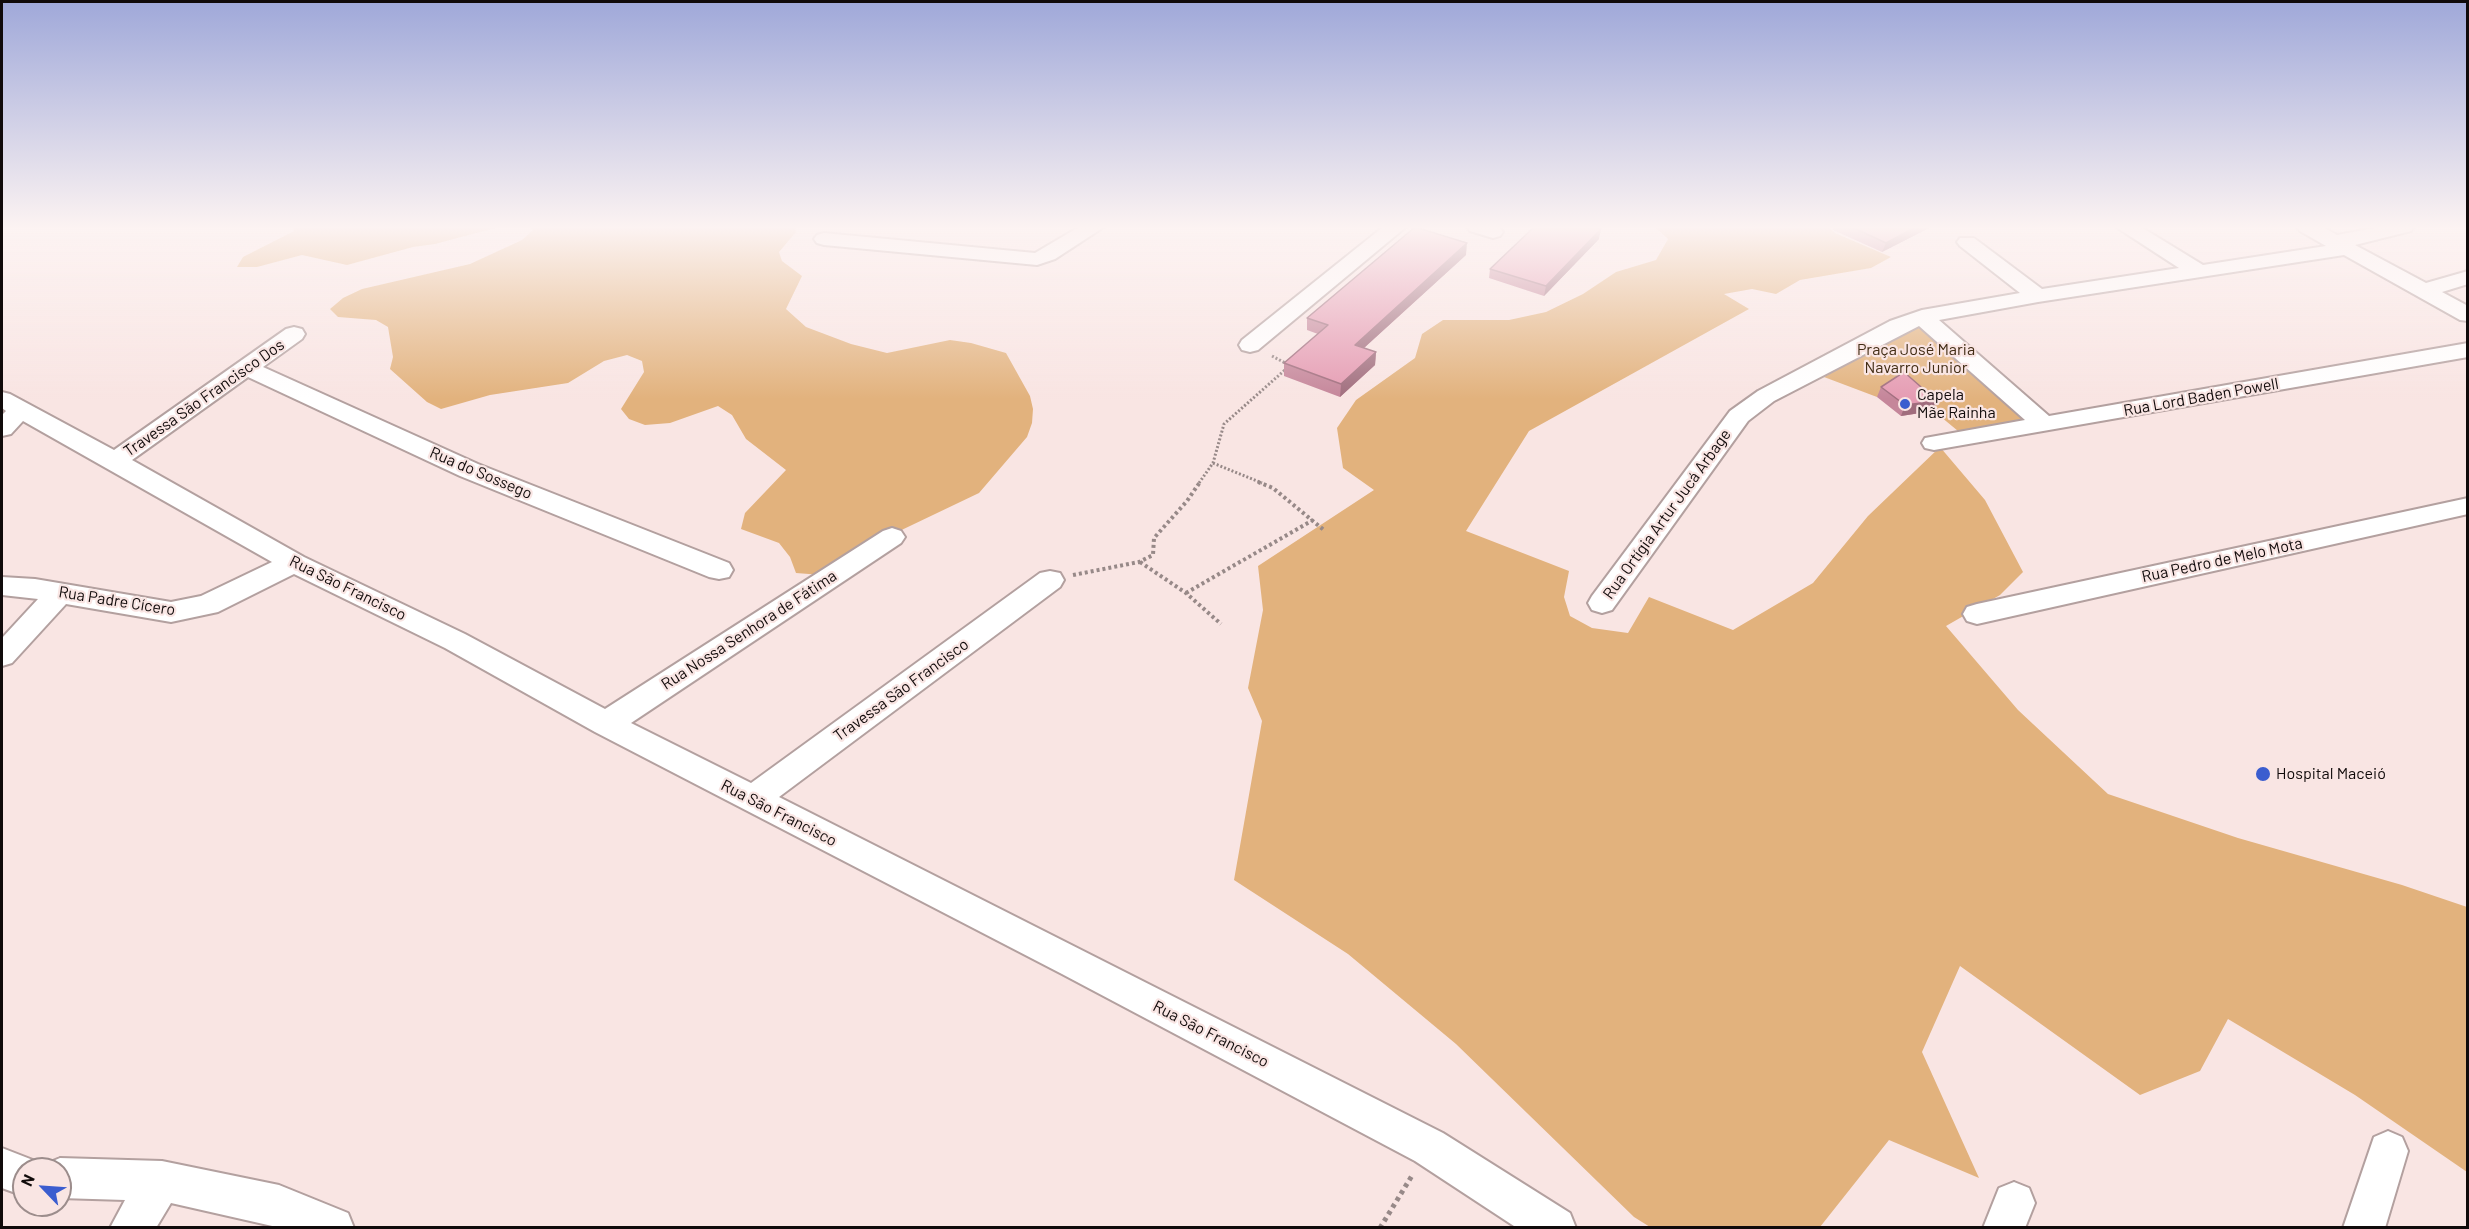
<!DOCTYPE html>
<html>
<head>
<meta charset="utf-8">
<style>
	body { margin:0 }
	#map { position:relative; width:2469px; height:1229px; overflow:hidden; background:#f9e5e3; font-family:Barlow,sans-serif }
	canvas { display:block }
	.frame { position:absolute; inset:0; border:3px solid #100a0a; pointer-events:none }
	.north { position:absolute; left:12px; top:1157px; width:60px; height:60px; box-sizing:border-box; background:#f9e5e3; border:2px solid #9c8d8c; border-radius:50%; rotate:295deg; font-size:16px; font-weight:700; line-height:24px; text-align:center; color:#100a0a }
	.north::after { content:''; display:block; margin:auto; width:21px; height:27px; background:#3b5dcf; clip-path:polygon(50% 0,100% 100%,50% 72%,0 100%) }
</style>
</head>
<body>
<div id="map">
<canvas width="2469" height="1229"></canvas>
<div class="frame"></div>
<div class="north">N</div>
</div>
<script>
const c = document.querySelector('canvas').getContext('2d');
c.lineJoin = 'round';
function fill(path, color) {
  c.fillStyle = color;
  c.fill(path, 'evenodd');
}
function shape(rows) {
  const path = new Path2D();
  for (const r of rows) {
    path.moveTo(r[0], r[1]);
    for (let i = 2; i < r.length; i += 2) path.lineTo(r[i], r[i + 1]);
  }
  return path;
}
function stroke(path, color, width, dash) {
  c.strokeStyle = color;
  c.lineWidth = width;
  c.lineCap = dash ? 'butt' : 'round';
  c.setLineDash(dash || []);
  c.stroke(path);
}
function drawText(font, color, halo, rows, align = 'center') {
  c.font = font + ' Barlow,sans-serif';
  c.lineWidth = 4.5;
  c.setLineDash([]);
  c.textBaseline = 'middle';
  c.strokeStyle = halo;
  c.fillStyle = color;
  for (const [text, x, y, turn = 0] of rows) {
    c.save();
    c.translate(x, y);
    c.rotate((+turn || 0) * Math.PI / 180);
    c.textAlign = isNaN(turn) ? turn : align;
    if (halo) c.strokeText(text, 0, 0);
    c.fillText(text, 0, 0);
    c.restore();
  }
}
const green = shape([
	[293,227,499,227,435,244,413,247,347,265,302,255,257,267,237,267,243,257,294,231],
	[528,227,795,227,796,232,779,252,782,261,802,276,786,309,806,327,851,344,887,353,950,340,971,343,1006,353,1030,396,1033,409,1032,423,1027,437,979,493,866,547,822,575,796,573,790,557,779,543,741,529,745,513,786,470,746,439,732,415,718,406,670,423,645,425,629,419,621,409,644,372,642,361,627,355,604,361,568,383,490,395,441,409,427,402,390,369,393,357,388,327,376,320,338,317,330,309,343,298,362,289,470,264,522,240,533,230],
	[1655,227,1829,227,1835,233,1891,257,1871,268,1800,280,1776,294,1752,289,1724,294,1749,309,1529,431,1466,531,1569,571,1564,597,1570,616,1592,628,1628,633,1649,597,1733,630,1813,583,1868,516,1940,447,1985,500,2023,572,2000,595,1946,626,2018,710,2108,794,2238,838,2402,885,2467,907,2467,1172,2355,1095,2228,1019,2200,1071,2140,1095,1960,966,1922,1052,1979,1178,1889,1140,1820,1227,1650,1227,1634,1217,1456,1044,1348,954,1234,880,1262,721,1248,688,1263,610,1258,566,1374,490,1343,468,1337,428,1356,400,1415,358,1422,334,1443,320,1509,320,1546,312,1583,294,1616,272,1656,260,1668,239],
	[1920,323,2025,419,1958,431,1900,383,1877,397,1824,377]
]);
const pathFar2 = shape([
	[1272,356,1289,365],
	[1213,463,1262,483],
	[1199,483,1213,463,1224,424,1286,369]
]);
const pathFar1 = shape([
	[1258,482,1273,488,1325,531],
	[1140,562,1186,593,1221,624],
	[1073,575,1139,562,1153,555,1154,538,1187,501,1200,482],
	[1186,593,1313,520]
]);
const path = shape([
	[1380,1228,1413,1174]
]);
const minor = shape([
	[1079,227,1104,227,1055,259,1037,265,824,245,817,243,814,239,817,235,824,233,1035,253,1079,227],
	[1383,227,1406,227,1258,350,1250,352,1242,350,1239,345,1242,340,1383,227],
	[1467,227,1499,227,1503,232,1500,236,1493,238,1470,231,1467,227],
	[2116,227,2141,227,2203,265,2326,246,2300,231,2297,227,2323,227,2337,235,2381,227,2414,227,2411,231,2355,245,2426,283,2468,271,2468,284,2442,292,2468,306,2468,321,2460,320,2344,255,2038,302,1939,320,2049,416,2468,343,2468,357,1934,450,1925,448,1922,443,1925,438,2025,420,1919,326,1774,401,1748,421,1612,610,1602,613,1592,610,1588,603,1592,596,1730,411,1758,391,1890,321,1922,310,2020,293,1960,246,1957,242,1960,238,1974,238,2042,289,2179,268,2116,227],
	[294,327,302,329,305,334,302,339,263,367,478,464,729,563,733,570,729,577,719,579,709,577,460,476,248,377,132,460,304,557,465,634,605,709,883,531,892,528,901,531,905,537,901,543,631,723,751,783,1040,573,1050,571,1060,573,1064,580,1060,587,779,797,1443,1133,1570,1213,1576,1228,1517,1228,1415,1161,1062,974,595,732,445,648,294,574,218,612,171,622,66,604,12,663,2,666,2,638,38,599,2,595,2,577,35,579,171,602,201,596,272,562,23,421,11,434,2,436,2,415,6,411,2,408,2,392,10,394,114,450,286,329,294,327],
	[2468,498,2468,514,1977,624,1967,621,1963,614,1967,607,1977,604,2468,498],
	[2388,1131,2402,1137,2408,1151,2385,1228,2343,1228,2374,1137,2388,1131],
	[2,1148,38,1162,42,1169,24,1169,24,1196,2,1188,2,1148],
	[60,1158,162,1161,279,1185,348,1213,354,1228,281,1228,171,1203,156,1228,110,1228,125,1200,60,1198,60,1169,43,1169,46,1164,60,1158],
	[2014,1182,2029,1188,2035,1203,2025,1228,1983,1228,1999,1188,2014,1182]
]);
const wall = shape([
	[1833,227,1931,227,1882,252,1833,230],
	[1599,239,1544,296,1489,278,1490,269],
	[1466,255,1364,348,1376,352,1375,365,1340,397,1284,376,1284,363,1318,334,1307,330,1307,318],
	[1881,387,1937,401,1933,411,1901,416,1877,397]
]);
const shadedWall = shape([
	[1916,227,1931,227,1882,252,1886,243],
	[1601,229,1599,239,1544,296,1546,286],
	[1467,243,1466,255,1354,357,1355,345],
	[1376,352,1375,365,1340,397,1341,384],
	[1937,401,1933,411,1901,416,1905,405]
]);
const building = shape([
	[1415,227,1467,243,1355,345,1376,352,1341,384,1284,363,1328,325,1307,318,1415,227],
	[1534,227,1594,227,1601,229,1546,286,1490,269,1534,227],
	[1852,227,1916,227,1886,243,1852,227],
	[1904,372,1937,401,1905,405,1881,387,1904,372]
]);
const markers = [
	[1905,404,6,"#3b5dcf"],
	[2263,774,8,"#3b5dcf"]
];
const parkNames = [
	["Praça José Maria",1916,350],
	["Navarro Junior",1916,368]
];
const poiNames = [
	["Capela",1917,395],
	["Mãe Rainha",1917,413],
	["Hospital Maceió",2276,774]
];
const streetNames = [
	["Rua Lord Baden Powell",2201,397,-10],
	["Travessa São Francisco Dos",204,398,-35],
	["Rua do Sossego",481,473,23],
	["Rua Ortígia Artur Jucá Arbage",1667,514,-54],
	["Rua Pedro de Melo Mota",2222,560,-12],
	["Rua São Francisco",348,588,26],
	["Rua Padre Cícero",117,601,9],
	["Rua Nossa Senhora de Fátima",749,630,-33],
	["Travessa São Francisco",901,690,-36],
	["Rua São Francisco",779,813,27],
	["Rua São Francisco",1211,1034,27]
];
fill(green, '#e2b27d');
stroke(minor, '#b3a09f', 4);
stroke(pathFar2, '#978988', 3, [2, 2]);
stroke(pathFar1, '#978988', 4, [3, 3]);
stroke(path, '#978988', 5, [4, 4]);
fill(minor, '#fff');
fill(wall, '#c5869a');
fill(shadedWall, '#a06d7d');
fill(building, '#e59cb3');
stroke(building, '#a06d7d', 1.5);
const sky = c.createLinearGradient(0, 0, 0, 399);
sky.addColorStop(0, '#9fa8d9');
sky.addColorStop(0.57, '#fcf3f2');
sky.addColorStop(1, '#fcf3f200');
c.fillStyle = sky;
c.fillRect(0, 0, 2469, 399);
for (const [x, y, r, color] of markers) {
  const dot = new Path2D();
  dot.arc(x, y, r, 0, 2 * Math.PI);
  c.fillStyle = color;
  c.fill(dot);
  stroke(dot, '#f9e5e3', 2);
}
drawText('16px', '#422d15', '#f9e5e3', parkNames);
drawText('16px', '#100a0a', '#f9e5e3', poiNames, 'left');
drawText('16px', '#100a0a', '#f9e5e3', streetNames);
</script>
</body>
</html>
